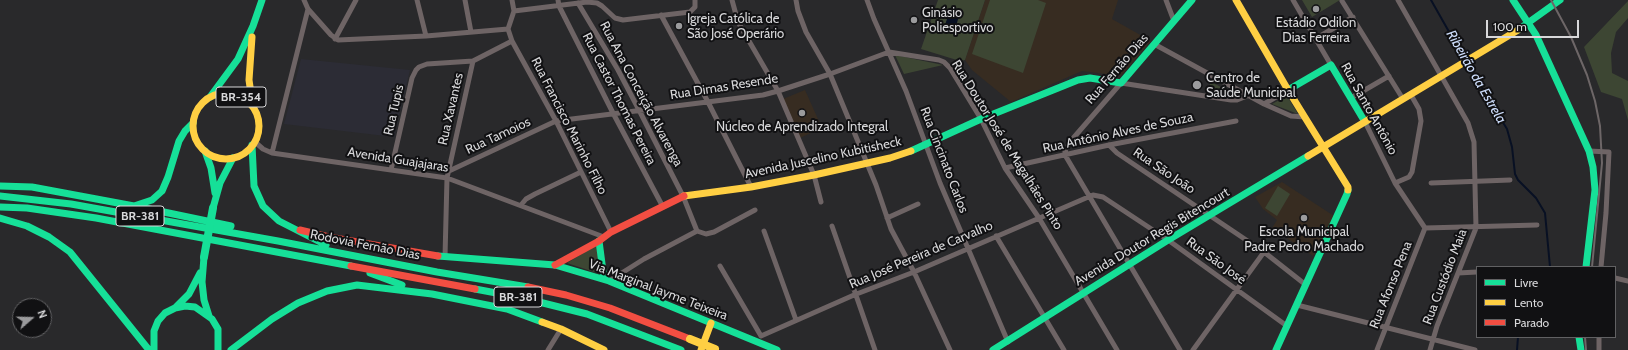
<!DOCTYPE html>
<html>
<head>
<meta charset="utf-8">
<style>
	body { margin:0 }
	#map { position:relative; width:1628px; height:350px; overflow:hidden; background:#29292b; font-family:Cabin,sans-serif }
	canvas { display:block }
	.legend { position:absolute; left:1476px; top:266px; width:140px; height:72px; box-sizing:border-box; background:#111113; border:1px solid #616163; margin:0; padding:5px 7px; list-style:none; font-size:12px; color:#d8d8da }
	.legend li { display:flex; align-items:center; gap:8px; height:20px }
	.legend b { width:20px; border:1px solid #616163 }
	.north { position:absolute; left:12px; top:298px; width:40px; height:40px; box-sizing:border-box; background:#111113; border:1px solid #616163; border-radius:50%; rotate:70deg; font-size:11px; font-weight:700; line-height:16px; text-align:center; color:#d8d8da }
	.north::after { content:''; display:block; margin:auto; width:14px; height:18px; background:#9b9b9d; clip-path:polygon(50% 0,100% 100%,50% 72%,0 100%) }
	.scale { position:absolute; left:1486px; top:20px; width:93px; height:18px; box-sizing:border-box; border:2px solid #d8d8da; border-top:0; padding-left:5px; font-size:12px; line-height:14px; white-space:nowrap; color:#d8d8da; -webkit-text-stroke:3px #111113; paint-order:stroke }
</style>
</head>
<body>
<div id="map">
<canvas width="1628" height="350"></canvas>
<ul class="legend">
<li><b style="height:5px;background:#16e098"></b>Livre</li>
<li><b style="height:5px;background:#ffcf43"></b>Lento</li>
<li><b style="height:5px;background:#f24e42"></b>Parado</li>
</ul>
<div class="north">N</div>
<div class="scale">100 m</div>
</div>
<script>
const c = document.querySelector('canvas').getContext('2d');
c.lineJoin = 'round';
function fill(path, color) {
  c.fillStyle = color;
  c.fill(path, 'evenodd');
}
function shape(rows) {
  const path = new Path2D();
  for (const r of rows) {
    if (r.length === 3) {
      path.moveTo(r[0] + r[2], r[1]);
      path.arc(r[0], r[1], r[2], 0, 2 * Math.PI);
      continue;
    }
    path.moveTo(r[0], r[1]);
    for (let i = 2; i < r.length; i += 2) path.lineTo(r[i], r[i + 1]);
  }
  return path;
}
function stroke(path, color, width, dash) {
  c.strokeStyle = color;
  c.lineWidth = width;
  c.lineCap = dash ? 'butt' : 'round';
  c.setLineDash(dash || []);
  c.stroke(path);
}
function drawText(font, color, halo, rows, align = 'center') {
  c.font = font + ' Cabin,sans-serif';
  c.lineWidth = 4;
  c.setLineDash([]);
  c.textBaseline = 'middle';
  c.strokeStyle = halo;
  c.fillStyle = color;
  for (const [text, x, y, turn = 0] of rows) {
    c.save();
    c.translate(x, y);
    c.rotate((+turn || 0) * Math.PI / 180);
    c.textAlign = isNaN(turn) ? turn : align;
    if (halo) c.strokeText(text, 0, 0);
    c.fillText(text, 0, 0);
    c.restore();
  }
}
const built = shape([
	[301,59,410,70,394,137,284,124]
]);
const education = shape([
	[985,0,1118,0,1112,19,1151,41,1121,76,1082,71,1011,102,972,70,965,60],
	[805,90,822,128,800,138,783,99],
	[1282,182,1334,216,1313,256,1272,228,1277,220,1263,209,1255,197]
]);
const green = shape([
	[938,0,985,0,965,60,960,61,921,49],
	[990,0,1038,0,1046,3,1023,73,972,54],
	[1302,0,1340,0,1312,17],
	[1628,1,1628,18,1616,32,1611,53,1612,73,1628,81,1628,120,1622,99,1601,92,1584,47],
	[895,55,943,65,904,74],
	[1211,82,1233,93,1231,96,1206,92],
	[1287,96,1298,114,1272,104],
	[1278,186,1290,194,1277,216,1265,208],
	[597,245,600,274,567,263]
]);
const water = shape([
	[951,7,961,10,954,32,944,28]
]);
const stream = shape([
	[1431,0,1465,60],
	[1467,63,1507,129,1512,147,1515,174,1518,180,1536,198,1545,213,1550,267],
	[1517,350,1518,337]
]);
const street = shape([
	[304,0,308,9,331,35,338,40,426,36,508,29],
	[417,0,426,36],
	[465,0,471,32],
	[512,0,514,11],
	[558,0,559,6,613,113,663,207],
	[732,0,738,22,778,91,814,175,821,202],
	[796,0,798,11,806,32,830,74,876,185,891,229,914,272,950,350],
	[867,0,874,19,906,91,940,183,1008,342],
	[1166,0,1174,21],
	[1293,0,1331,65],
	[1398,0,1468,123,1474,142,1476,228,1437,326,1430,350],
	[1342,1,1403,99],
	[578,3,618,70,639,110,683,196,697,231,706,234,714,232,755,210],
	[514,11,587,2,597,3,602,6,615,18,623,20,690,12,695,7,695,0],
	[661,15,708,102,751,187],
	[508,29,512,41,556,121,611,232],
	[508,29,514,11],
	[335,39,356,0],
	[1315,39,1353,17],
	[1154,44,1264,104,1291,116,1305,117],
	[1351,98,1389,76],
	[1264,104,1288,90],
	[1365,122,1395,183,1425,228],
	[255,142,263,149,272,153,447,178,604,237],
	[1109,145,1117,153,1264,252,1306,285],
	[1589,151,1609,152,1606,213,1601,267],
	[272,153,308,9],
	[1005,168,1109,145,1236,121],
	[391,170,412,78,416,70,419,67,427,64,473,61,512,41],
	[449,171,556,121,763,95,778,91,830,74,889,52,939,60,944,62,950,68,981,119,1005,168,1039,218,1117,350],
	[1395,183,1409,177,1412,172,1421,121,1419,109,1411,95],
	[1431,183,1510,180],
	[521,205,526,199,535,194,581,172],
	[887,218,918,204],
	[832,226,875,350],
	[1425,228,1537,225],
	[764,231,796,320],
	[996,236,1064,350],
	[445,257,447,178,473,61],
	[720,266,761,336,854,295,914,272,1093,195,1103,197,1168,240,1287,326],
	[1458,273,1477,272],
	[1615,278,1628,281],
	[609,281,644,259,697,231],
	[1297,305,1475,350],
	[1599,337,1599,350],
	[548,350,561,329],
	[1180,350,1065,155,1065,151,1069,143,1121,83,1231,100,1237,100,1247,96],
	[1193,350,1264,252],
	[1377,350,1425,228]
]);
const fast = shape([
	[1513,0,1536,35,1589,151,1593,167,1595,190,1586,267],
	[1518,30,1560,0],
	[1288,90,1331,65,1365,122],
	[210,97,238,59,253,26,262,0],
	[252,145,254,186,263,206,279,221,326,245],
	[205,151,211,168,215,193],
	[911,151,981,119,1078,80,1090,78,1121,83,1192,0],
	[0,186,32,187,134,206,152,200,162,191,168,177,179,141,185,131,193,123],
	[0,196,71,204,278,241,437,272,528,287],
	[135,206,231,226],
	[0,207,27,208,96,218,351,266],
	[213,208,220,183,233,158],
	[0,218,27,226,49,237,70,252,149,350],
	[599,241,604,279],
	[438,256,555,265,609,281,777,350],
	[204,257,202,282,204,300,209,316],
	[370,273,402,285],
	[475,289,523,298,587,314,681,350],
	[176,307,189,294,200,273],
	[1579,337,1581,350],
	[154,350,154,331,158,321,165,313,175,308,185,306,195,307,212,319,218,329,218,350],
	[231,350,272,319,298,303,327,291,357,285,432,294,507,309,542,322],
	[993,350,1168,240,1308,156],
	[1276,350,1347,194,1348,190]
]);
const slow = shape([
	[1236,0,1288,90,1348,187,1348,190],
	[252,37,249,80,253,107],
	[226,126,33],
	[1308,156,1518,30],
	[684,196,751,187,814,175,890,158,911,151],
	[542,322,561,329,604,350],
	[701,350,711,323]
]);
const jam = shape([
	[300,230,329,237,438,256],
	[555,265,599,241,611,232,684,196],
	[351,266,475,289],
	[528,287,566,295,610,308,690,339]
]);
const rail = shape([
	[1551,0,1571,37,1587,75,1595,101,1600,126,1602,163,1592,267],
	[1585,337,1586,350]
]);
const fastBridge = shape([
	[204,257,213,208]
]);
const slowBridge = shape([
	[690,339,715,349]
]);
const markers = [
	[1316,9,4,"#9b9b9d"],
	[914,20,4,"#9b9b9d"],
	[679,26,4,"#9b9b9d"],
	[1197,85,5,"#9b9b9d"],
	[802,113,4,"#9b9b9d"],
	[1304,218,4,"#9b9b9d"]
];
const shields = [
	[241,97,50],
	[140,216,48],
	[518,297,48]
];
const shieldNames = [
	["BR-354",241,97],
	["BR-381",140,216],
	["BR-381",518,297]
];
const poiNames = [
	["Ginásio",922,13],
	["Poliesportivo",922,28],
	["Igreja Católica de",687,19],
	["São José Operário",687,34],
	["Estádio Odilon",1316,23,"center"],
	["Dias Ferreira",1316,38,"center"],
	["Centro de",1206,78],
	["Saúde Municipal",1206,93],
	["Núcleo de Aprendizado Integral",802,127,"center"],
	["Escola Municipal",1304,232,"center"],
	["Padre Pedro Machado",1304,247,"center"]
];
const streetNames = [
	["Rua Fernão Dias",1117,69,-49],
	["Rua Dimas Resende",724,87,-9],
	["Rua Ana Conceição Alvarenga",641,94,62],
	["Rua Castor Thomas Pereira",619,99,63],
	["Rua Xavantes",451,109,-77],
	["Rua Santo Antônio",1369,109,61],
	["Rua Tupis",394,110,-77],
	["Rua Francisco Marinho Filho",569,126,63],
	["Rua Antônio Alves de Souza",1118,133,-12],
	["Rua Tamoios",498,136,-25],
	["Rua Doutor José de Magalhães Pinto",1007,145,58],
	["Avenida Juscelino Kubitisheck",823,158,-12],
	["Avenida Guajajaras",398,160,9],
	["Rua Cincinato Carlos",944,160,69],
	["Rua São João",1164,171,34],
	["Avenida Doutor Regis Bitencourt",1152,237,-31],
	["Rodovia Fernão Dias",365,245,11],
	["Rua José Pereira de Carvalho",921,255,-23],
	["Rua São José",1216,261,36],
	["Rua Custódio Maia",1445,277,-69],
	["Rua Afonso Pena",1391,285,-68],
	["Via Marginal Jayme Teixeira",658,290,21]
];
const waterNames = [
	["Ribeirão da Estrela",1476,77,60]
];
fill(built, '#2c2c35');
fill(education, '#372c21');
fill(green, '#3d4633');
fill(water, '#081023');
stroke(stream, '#081023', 2);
stroke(street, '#6e6465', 5);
stroke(fast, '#16e098', 7);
stroke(slow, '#ffcf43', 7);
stroke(jam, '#f24e42', 7);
stroke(rail, '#6d6667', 2);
stroke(fastBridge, '#16e098', 8);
stroke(slowBridge, '#ffcf43', 8);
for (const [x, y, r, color] of markers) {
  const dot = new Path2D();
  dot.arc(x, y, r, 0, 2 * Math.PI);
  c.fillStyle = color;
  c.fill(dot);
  stroke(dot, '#111113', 1.5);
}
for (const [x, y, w] of shields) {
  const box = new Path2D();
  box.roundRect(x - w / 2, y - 10, w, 20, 3);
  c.fillStyle = '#111113';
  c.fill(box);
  stroke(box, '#d8d8da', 1);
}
drawText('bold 12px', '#d8d8da', null, shieldNames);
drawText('13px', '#d8d8da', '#111113', poiNames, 'left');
drawText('13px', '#d8d8da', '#111113', streetNames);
drawText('italic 14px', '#cbdbf9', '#111113', waterNames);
</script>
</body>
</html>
